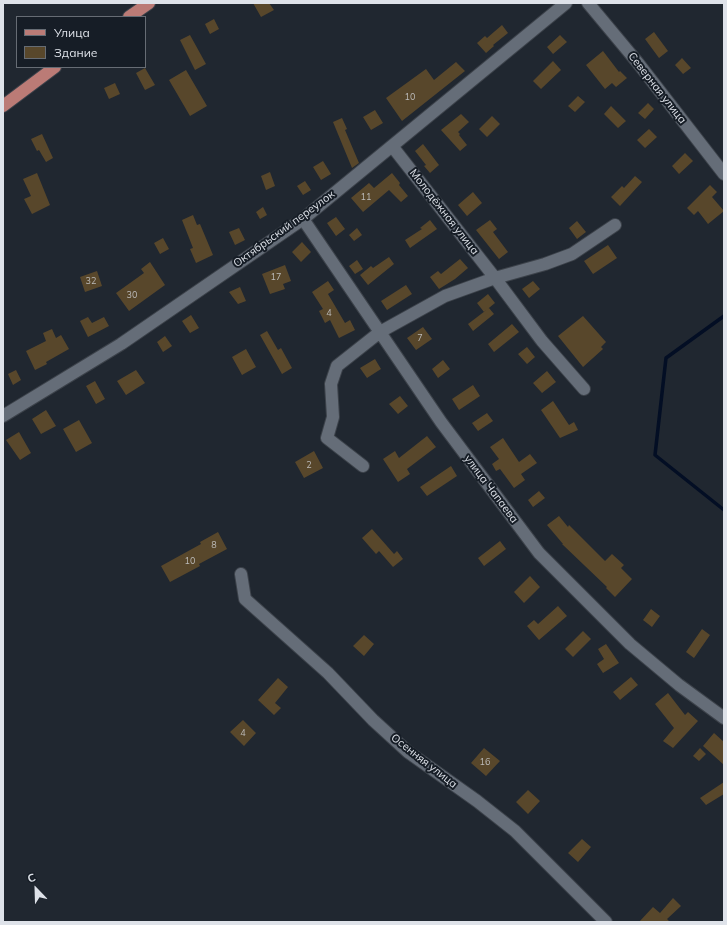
<!DOCTYPE html>
<html>
<head>
<meta charset="utf-8">
<style>
	body { margin:0 }
	#map { position:relative; width:727px; height:925px; overflow:hidden; background:#202730; font-family:Mulish,sans-serif }
	canvas { display:block }
	.frame { position:absolute; inset:0; border:4px solid #dee2e9; pointer-events:none }
	.legend { position:absolute; left:16px; top:16px; width:130px; height:52px; box-sizing:border-box; background:#161d26; border:1px solid #666c74; margin:0; padding:5px 7px; list-style:none; font-size:12px; color:#dee2e9 }
	.legend li { display:flex; align-items:center; gap:8px; height:20px }
	.legend b { width:20px; border:1px solid #666c74 }
	.north { position:absolute; left:16px; top:869px; width:40px; height:40px; -webkit-text-stroke:3px #161d26; paint-order:stroke; rotate:337deg; font-size:11px; font-weight:700; line-height:16px; text-align:center; color:#dee2e9 }
	.north::after { content:''; display:block; margin:auto; width:14px; height:18px; background:#dee2e9; clip-path:polygon(50% 0,100% 100%,50% 72%,0 100%) }
</style>
</head>
<body>
<div id="map">
<canvas width="727" height="925"></canvas>
<div class="frame"></div>
<ul class="legend">
<li><b style="height:5px;background:#bb7b76"></b>Улица</li>
<li><b style="height:11px;background:#58472b"></b>Здание</li>
</ul>
<div class="north">С</div>
</div>
<script>
const c = document.querySelector('canvas').getContext('2d');
c.lineJoin = 'round';
function shape(rows) {
  const path = new Path2D();
  for (const r of rows) {
    path.moveTo(r[0], r[1]);
    for (let i = 2; i < r.length; i += 2) path.lineTo(r[i], r[i + 1]);
  }
  return path;
}
function stroke(path, color, width, dash) {
  c.strokeStyle = color;
  c.lineWidth = width;
  c.lineCap = dash ? 'butt' : 'round';
  c.setLineDash(dash || []);
  c.stroke(path);
}
function fill(path, color) {
  c.fillStyle = color;
  c.fill(path, 'evenodd');
}
function drawText(font, color, halo, rows, align = 'center') {
  c.font = font + ' Mulish,sans-serif';
  c.lineWidth = 4;
  c.setLineDash([]);
  c.textBaseline = 'middle';
  c.strokeStyle = halo;
  c.fillStyle = color;
  for (const [text, x, y, turn = 0] of rows) {
    c.save();
    c.translate(x, y);
    c.rotate((+turn || 0) * Math.PI / 180);
    c.textAlign = isNaN(turn) ? turn : align;
    if (halo) c.strokeText(text, 0, 0);
    c.fillText(text, 0, 0);
    c.restore();
  }
}
const stream = shape([
	[724,316,666,358,655,455,724,510]
]);
const building = shape([
	[253,3,269,3,274,10,261,17],
	[214,19,219,29,210,34,205,24],
	[502,25,508,33,493,45,494,46,486,53,477,43,485,36,487,38],
	[654,32,668,51,659,58,645,39],
	[190,35,206,64,195,70,180,40],
	[560,35,567,42,553,54,547,47],
	[603,51,619,72,620,71,627,78,616,87,612,83,605,89,586,65],
	[682,58,691,68,683,74,675,65],
	[553,61,561,70,541,89,533,81],
	[456,62,465,71,402,121,386,98,426,69,434,80],
	[145,68,155,85,145,90,136,73],
	[186,70,207,106,190,116,169,80],
	[115,83,120,94,109,99,104,88],
	[578,96,585,102,575,112,568,106],
	[648,103,654,109,645,119,638,113],
	[611,106,626,121,618,128,604,114],
	[375,110,383,123,371,130,363,117],
	[461,114,469,122,458,132,460,134,459,135,467,145,460,151,441,130],
	[492,116,500,124,487,137,479,129],
	[342,118,347,129,345,130,359,163,352,168,333,122],
	[649,129,657,137,645,148,637,140],
	[42,134,53,158,46,162,39,150,37,151,31,139],
	[423,144,439,165,430,173,424,166,426,165,415,151],
	[685,153,693,161,679,174,672,166],
	[323,161,331,174,321,180,313,167],
	[270,172,275,186,266,190,261,176],
	[37,173,50,205,32,214,24,199,31,196,23,179],
	[392,173,400,183,399,185,408,196,401,202,389,190,363,212,351,198,369,183,374,188],
	[635,176,642,182,620,206,611,197,622,186,624,188],
	[305,181,311,190,303,195,297,186],
	[710,185,717,192,712,197,724,211,708,224,698,211,694,215,687,208],
	[473,192,482,203,467,216,458,205],
	[263,207,267,215,260,219,256,212],
	[193,215,197,225,200,224,213,255,196,263,190,249,193,248,182,220],
	[336,217,345,229,336,236,327,223],
	[430,220,437,229,410,248,405,240,422,229,420,228],
	[490,220,497,229,493,232,508,252,499,259,476,230],
	[577,221,586,232,577,239,569,228],
	[239,228,245,240,235,245,229,232],
	[357,228,362,235,354,241,349,235],
	[163,238,169,249,160,254,154,243],
	[302,242,311,252,301,262,292,252],
	[608,245,617,258,593,274,584,261],
	[389,257,394,264,368,285,360,275,371,266,373,268],
	[460,259,468,268,455,279,439,289,430,277,438,271,441,274],
	[357,260,363,269,355,274,349,266],
	[150,262,165,285,129,311,116,293,144,273,141,269],
	[285,265,291,281,283,284,285,289,270,294,262,274],
	[97,271,102,286,85,292,80,277],
	[328,281,334,290,328,294,345,323,350,320,355,330,339,338,330,320,325,323,319,311,323,309,312,292],
	[533,281,540,289,529,298,522,289],
	[406,285,412,294,387,310,381,301],
	[240,287,246,301,238,304,229,292],
	[488,294,495,303,484,312,477,303],
	[489,308,494,314,473,331,468,324],
	[191,315,199,328,190,333,182,321],
	[583,316,606,342,601,347,603,349,583,367,558,336],
	[88,317,92,323,104,317,109,326,88,337,80,321],
	[512,324,519,332,494,352,488,344],
	[423,327,432,339,416,350,407,338],
	[52,329,56,338,61,335,69,349,46,362,47,364,35,370,26,351,46,341,43,333],
	[267,331,278,350,281,348,292,368,282,374,260,335],
	[165,336,172,346,163,352,157,342],
	[527,347,535,357,527,364,518,354],
	[246,349,256,367,242,375,232,357],
	[375,359,381,369,367,378,360,368],
	[443,360,450,369,438,378,432,369],
	[16,370,21,380,13,385,8,374],
	[136,370,145,383,126,395,117,381],
	[547,371,556,382,542,393,533,383],
	[95,381,105,399,96,404,86,386],
	[473,385,480,396,459,410,452,399],
	[400,396,408,406,398,414,389,404],
	[553,401,569,425,574,422,578,430,560,438,541,410],
	[46,410,56,426,41,434,32,419],
	[487,413,493,421,478,431,472,423],
	[79,420,92,443,76,452,63,429],
	[19,432,31,453,20,460,6,440],
	[427,436,436,447,407,469,410,474,398,482,383,459,395,451,399,458],
	[503,438,519,462,530,454,537,463,521,474,525,480,514,488,500,469,496,471,492,464,499,459,490,447],
	[314,451,323,468,304,478,295,462],
	[451,466,457,476,427,496,420,487],
	[539,491,545,498,533,507,528,500],
	[559,516,568,527,569,525,605,561,612,554,624,565,621,568,632,579,615,597,606,588,607,587,562,544,563,544,547,525],
	[372,529,394,554,397,551,403,559,393,567,379,551,376,554,362,538],
	[218,532,227,549,199,564,200,566,170,582,161,566,201,544,200,542],
	[500,541,506,549,484,566,478,558],
	[530,576,540,587,524,603,514,592],
	[558,606,567,616,539,640,527,626,534,620,538,624],
	[651,609,660,616,652,627,643,620],
	[702,629,710,635,694,658,686,652],
	[583,631,591,639,573,657,565,649],
	[364,635,374,644,364,656,353,646],
	[606,644,619,663,603,673,597,664,604,659,598,649],
	[631,677,638,685,620,700,613,692],
	[278,678,288,687,275,703,281,708,274,715,258,700],
	[668,693,685,715,688,712,698,721,673,748,663,741,674,728,655,704],
	[243,720,256,733,244,746,230,732],
	[714,733,724,742,724,765,703,746],
	[484,748,500,761,486,776,471,763],
	[700,748,706,754,699,761,693,756],
	[724,782,724,794,706,805,700,798],
	[528,790,540,801,528,814,516,802],
	[582,839,591,847,578,862,568,853],
	[673,898,681,906,667,919,670,922,639,922,653,907,660,913]
]);
const minor = shape([
	[588,3,638,63,724,174],
	[392,146,495,278,542,341,584,389],
	[303,219,441,422,539,553,630,644,679,685,724,718],
	[3,416,121,344,303,219,566,3],
	[363,466,327,438,333,417,331,384,337,366,380,332,445,296,495,278,545,264,572,254,615,225],
	[241,574,245,599,328,673,373,720,408,752,477,801,515,831,606,922]
]);
const major = shape([
	[129,17,149,3],
	[3,106,55,67]
]);
const numberNames = [
	["10",410,97],
	["11",366,197],
	["17",276,277],
	["32",91,281],
	["30",132,295],
	["4",329,313],
	["7",420,338],
	["2",309,465],
	["8",214,545],
	["10",190,561],
	["4",243,733],
	["16",485,762]
];
const streetNames = [
	["Северная улица",657,88,52],
	["Молодёжная улица",444,212,52],
	["Октябрьский переулок",284,229,-36],
	["улица Чапаева",491,489,53],
	["Осенняя улица",424,761,38]
];
stroke(stream, '#030e24', 3.5);
fill(building, '#58472b');
stroke(minor, '#3c424a', 14);
stroke(major, '#3c424a', 14);
stroke(minor, '#656d78', 12);
stroke(major, '#bb7b76', 12);
drawText('9px', '#bcbbba', null, numberNames);
drawText('11px', '#dee2e9', '#161d26', streetNames);
</script>
</body>
</html>
